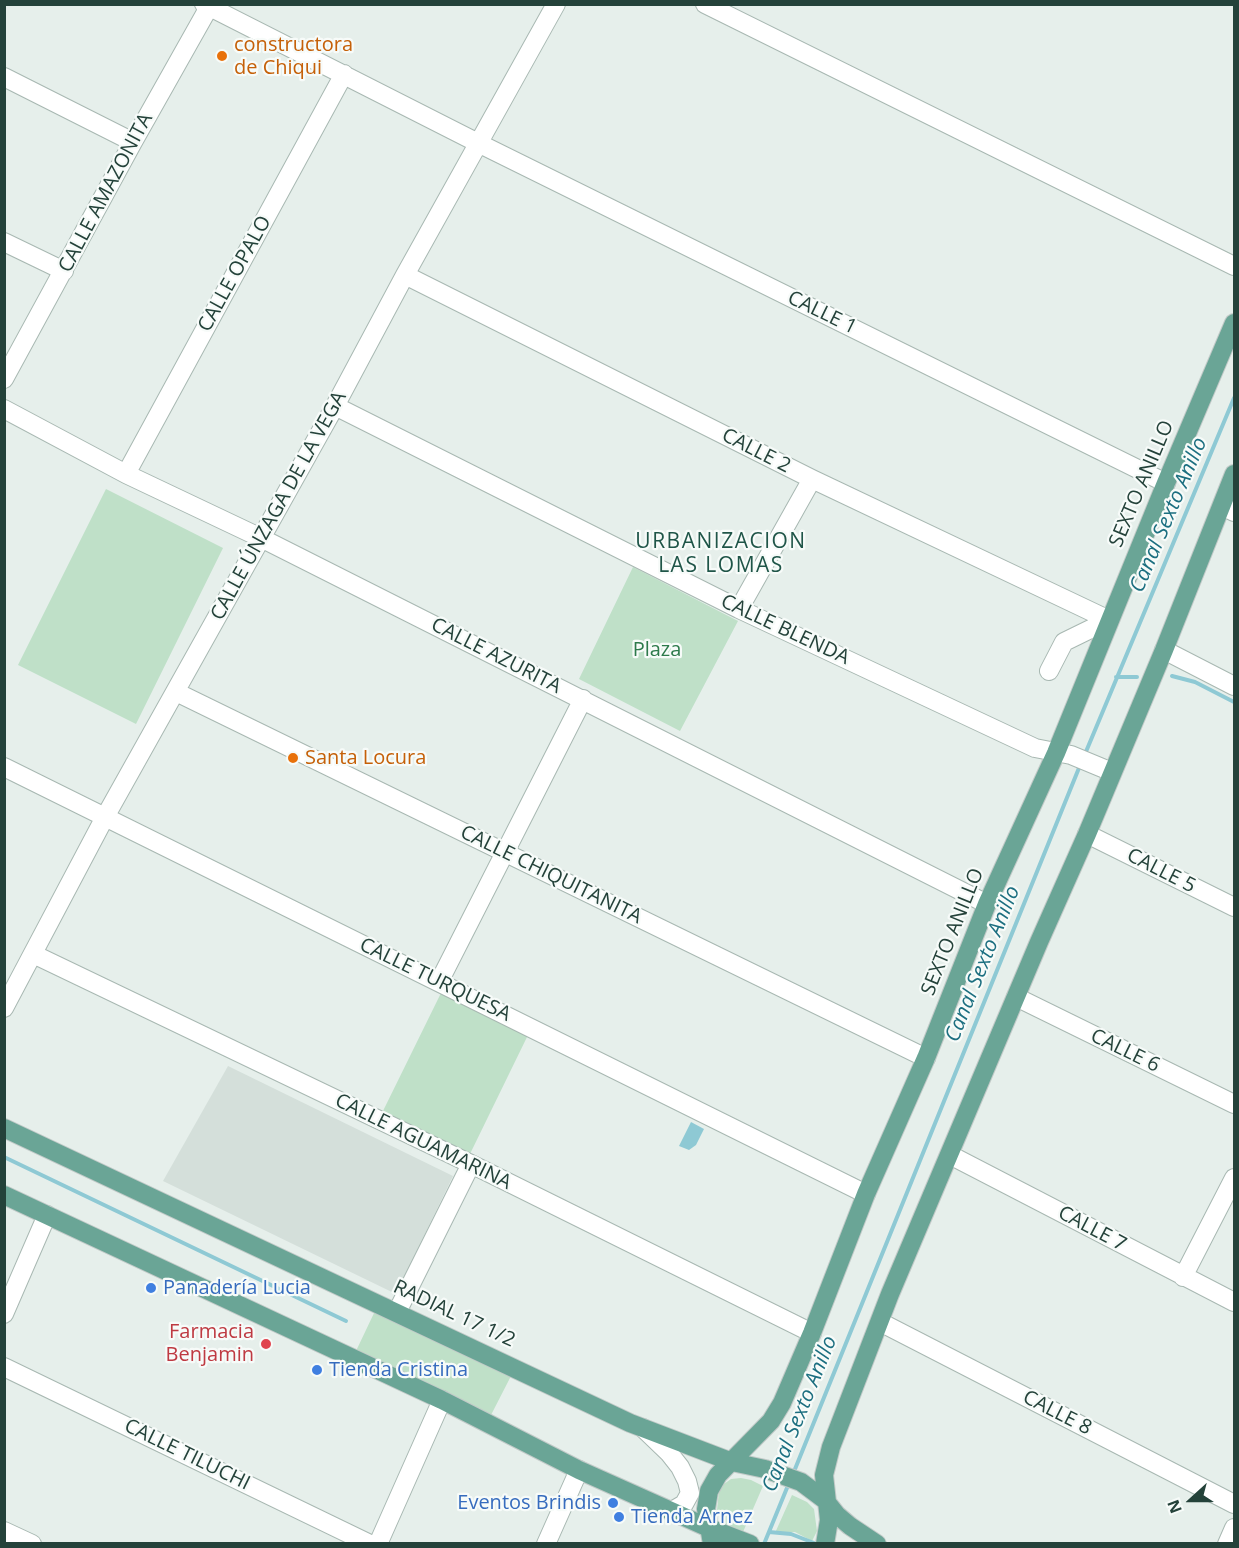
<!DOCTYPE html>
<html>
<head>
<meta charset="utf-8">
<style>
	body { margin:0 }
	#map { position:relative; width:1239px; height:1548px; overflow:hidden; background:#e6efeb; font-family:"Open Sans",sans-serif }
	canvas { display:block }
	.frame { position:absolute; inset:0; border:6px solid #24423a; pointer-events:none }
	.north { position:absolute; left:1161px; top:1470px; width:60px; height:60px; -webkit-text-stroke:4px #f7fbf9; paint-order:stroke; rotate:249deg; font-size:16px; font-weight:700; line-height:24px; text-align:center; color:#24423a }
	.north::after { content:''; display:block; margin:auto; width:21px; height:27px; background:#24423a; clip-path:polygon(50% 0,100% 100%,50% 72%,0 100%) }
</style>
</head>
<body>
<div id="map">
<canvas width="1239" height="1548"></canvas>
<div class="frame"></div>
<div class="north">N</div>
</div>
<script>
const c = document.querySelector('canvas').getContext('2d');
c.lineJoin = 'round';
function fill(path, color) {
  c.fillStyle = color;
  c.fill(path, 'evenodd');
}
function shape(rows) {
  const path = new Path2D();
  for (const r of rows) {
    path.moveTo(r[0], r[1]);
    for (let i = 2; i < r.length; i += 2) path.lineTo(r[i], r[i + 1]);
  }
  return path;
}
function stroke(path, color, width, dash) {
  c.strokeStyle = color;
  c.lineWidth = width;
  c.lineCap = dash ? 'butt' : 'round';
  c.setLineDash(dash || []);
  c.stroke(path);
}
function drawText(font, color, halo, rows, align = 'center') {
  c.font = font + ' "Open Sans",sans-serif';
  c.lineWidth = 4.5;
  c.setLineDash([]);
  c.textBaseline = 'middle';
  c.strokeStyle = halo;
  c.fillStyle = color;
  for (const [text, x, y, turn = 0] of rows) {
    c.save();
    c.translate(x, y);
    c.rotate((+turn || 0) * Math.PI / 180);
    c.textAlign = isNaN(turn) ? turn : align;
    if (halo) c.strokeText(text, 0, 0);
    c.fillText(text, 0, 0);
    c.restore();
  }
}
const built = shape([
	[228,1066,453,1176,396,1294,163,1181]
]);
const green = shape([
	[106,489,223,548,136,724,18,665],
	[633,567,738,621,680,731,579,679],
	[441,993,528,1035,469,1156,382,1113],
	[375,1311,511,1376,491,1415,356,1351],
	[741,1478,751,1480,763,1486,743,1532,726,1524,717,1510,719,1491,724,1484,731,1479],
	[792,1495,807,1502,814,1509,817,1531,812,1541,795,1532,775,1533]
]);
const water = shape([
	[691,1122,704,1129,696,1145,689,1150,679,1146]
]);
const stream = shape([
	[1172,676,1195,682,1234,702],
	[1116,677,1137,677],
	[1085,754,1234,398],
	[4,1157,346,1321],
	[793,1474,1081,763],
	[769,1532,791,1534,814,1543],
	[764,1544,789,1483]
]);
const minor = shape([
	[204,4,478,143,1166,483],
	[705,4,1234,266],
	[4,77,133,142],
	[4,242,64,271],
	[405,275,812,479,1109,620],
	[4,379,133,142,209,7],
	[335,406,739,609,1035,748,1071,755,1112,772],
	[4,409,126,474,261,538,987,904],
	[126,474,344,74],
	[1222,506,1234,512],
	[739,609,812,479],
	[1164,650,1234,686],
	[1049,671,1064,642,1109,620],
	[176,692,926,1058],
	[4,767,866,1194],
	[1087,834,1234,907],
	[33,954,471,1164,812,1333],
	[439,982,583,699],
	[1016,997,1234,1104],
	[4,1008,105,817,335,406,405,275,556,4],
	[950,1155,1234,1302],
	[1183,1277,1234,1178],
	[397,1312,471,1164],
	[4,1314,47,1215],
	[880,1322,1234,1504],
	[4,1367,370,1544],
	[643,1428,669,1453,680,1467,687,1481,690,1493,684,1504,672,1511],
	[4,1531,32,1544],
	[378,1544,442,1400],
	[546,1544,579,1470],
	[1227,1544,1234,1528]
]);
const major = shape([
	[4,1128,630,1423,732,1462,765,1469,801,1482,825,1500,837,1515,850,1526,877,1544],
	[4,1195,442,1400,579,1470,709,1528,750,1544],
	[712,1544,706,1509,709,1491,718,1475,771,1421,782,1403,812,1333,866,1194,926,1058,987,904,1056,753,1166,483,1234,323],
	[825,1544,829,1520,824,1475,831,1447,890,1294,1039,942,1087,834,1164,650,1234,474]
]);
const markers = [
	[222,56,6,"#e8710a"],
	[293,758,6,"#e8710a"],
	[151,1288,6,"#3f7fe0"],
	[266,1344,6,"#e0444e"],
	[317,1370,6,"#3f7fe0"],
	[613,1503,6,"#3f7fe0"],
	[619,1517,6,"#3f7fe0"]
];
const foodNames = [
	["constructora",234,45],
	["de Chiqui",234,68],
	["Santa Locura",305,758]
];
const streetNames = [
	["CALLE AMAZONITA",106,193,-62],
	["CALLE OPALO",235,274,-61],
	["CALLE 1",822,313,26],
	["CALLE 2",756,451,27],
	["SEXTO ANILLO",1142,484,-67],
	["CALLE ÚNZAGA DE LA VEGA",279,506,-61],
	["CALLE BLENDA",785,630,25],
	["CALLE AZURITA",496,656,27],
	["CALLE 5",1161,871,27],
	["CALLE CHIQUITANITA",551,875,26],
	["SEXTO ANILLO",953,932,-68],
	["CALLE TURQUESA",435,980,26],
	["CALLE 6",1125,1051,26],
	["CALLE AGUAMARINA",423,1142,26],
	["CALLE 7",1092,1229,28],
	["RADIAL 17 1/2",454,1314,25],
	["CALLE 8",1057,1413,27],
	["CALLE TILUCHI",187,1455,26]
];
const parkNames = [
	["Plaza",657,650]
];
const shopNames = [
	["Panadería Lucia",163,1288],
	["Tienda Cristina",329,1370],
	["Eventos Brindis",601,1503,"right"],
	["Tienda Arnez",631,1517]
];
const healthNames = [
	["Farmacia",254,1332],
	["Benjamin",254,1355]
];
const waterNames = [
	["Canal Sexto Anillo",1169,515,-67],
	["Canal Sexto Anillo",983,964,-68],
	["Canal Sexto Anillo",800,1414,-68]
];
const neighbourhoodNames = [
	["URBANIZACION",721,542],
	["LAS LOMAS",721,566]
];
fill(built, '#d4dfda');
fill(green, '#bfe0c8');
fill(water, '#8ec9d4');
stroke(stream, '#8ec9d4', 4);
stroke(minor, '#a8b8b2', 20);
stroke(major, '#c2cac8', 20);
stroke(minor, '#fff', 18);
stroke(major, '#6aa596', 18);
for (const [x, y, r, color] of markers) {
  const dot = new Path2D();
  dot.arc(x, y, r, 0, 2 * Math.PI);
  c.fillStyle = color;
  c.fill(dot);
  stroke(dot, '#f7fbf9', 2);
}
drawText('20px', '#c56008', '#f7fbf9', foodNames, 'left');
drawText('20px', '#24423a', '#f7fbf9', streetNames);
drawText('20px', '#2d7a4b', '#f7fbf9', parkNames);
drawText('20px', '#366cbe', '#f7fbf9', shopNames, 'left');
drawText('20px', '#be3a42', '#f7fbf9', healthNames, 'right');
drawText('italic 21px', '#1c6f80', '#f7fbf9', waterNames);
c.letterSpacing = '1.5px';
drawText('21px', '#1f5548', '#f7fbf9', neighbourhoodNames);
c.letterSpacing = '0px';
</script>
</body>
</html>
